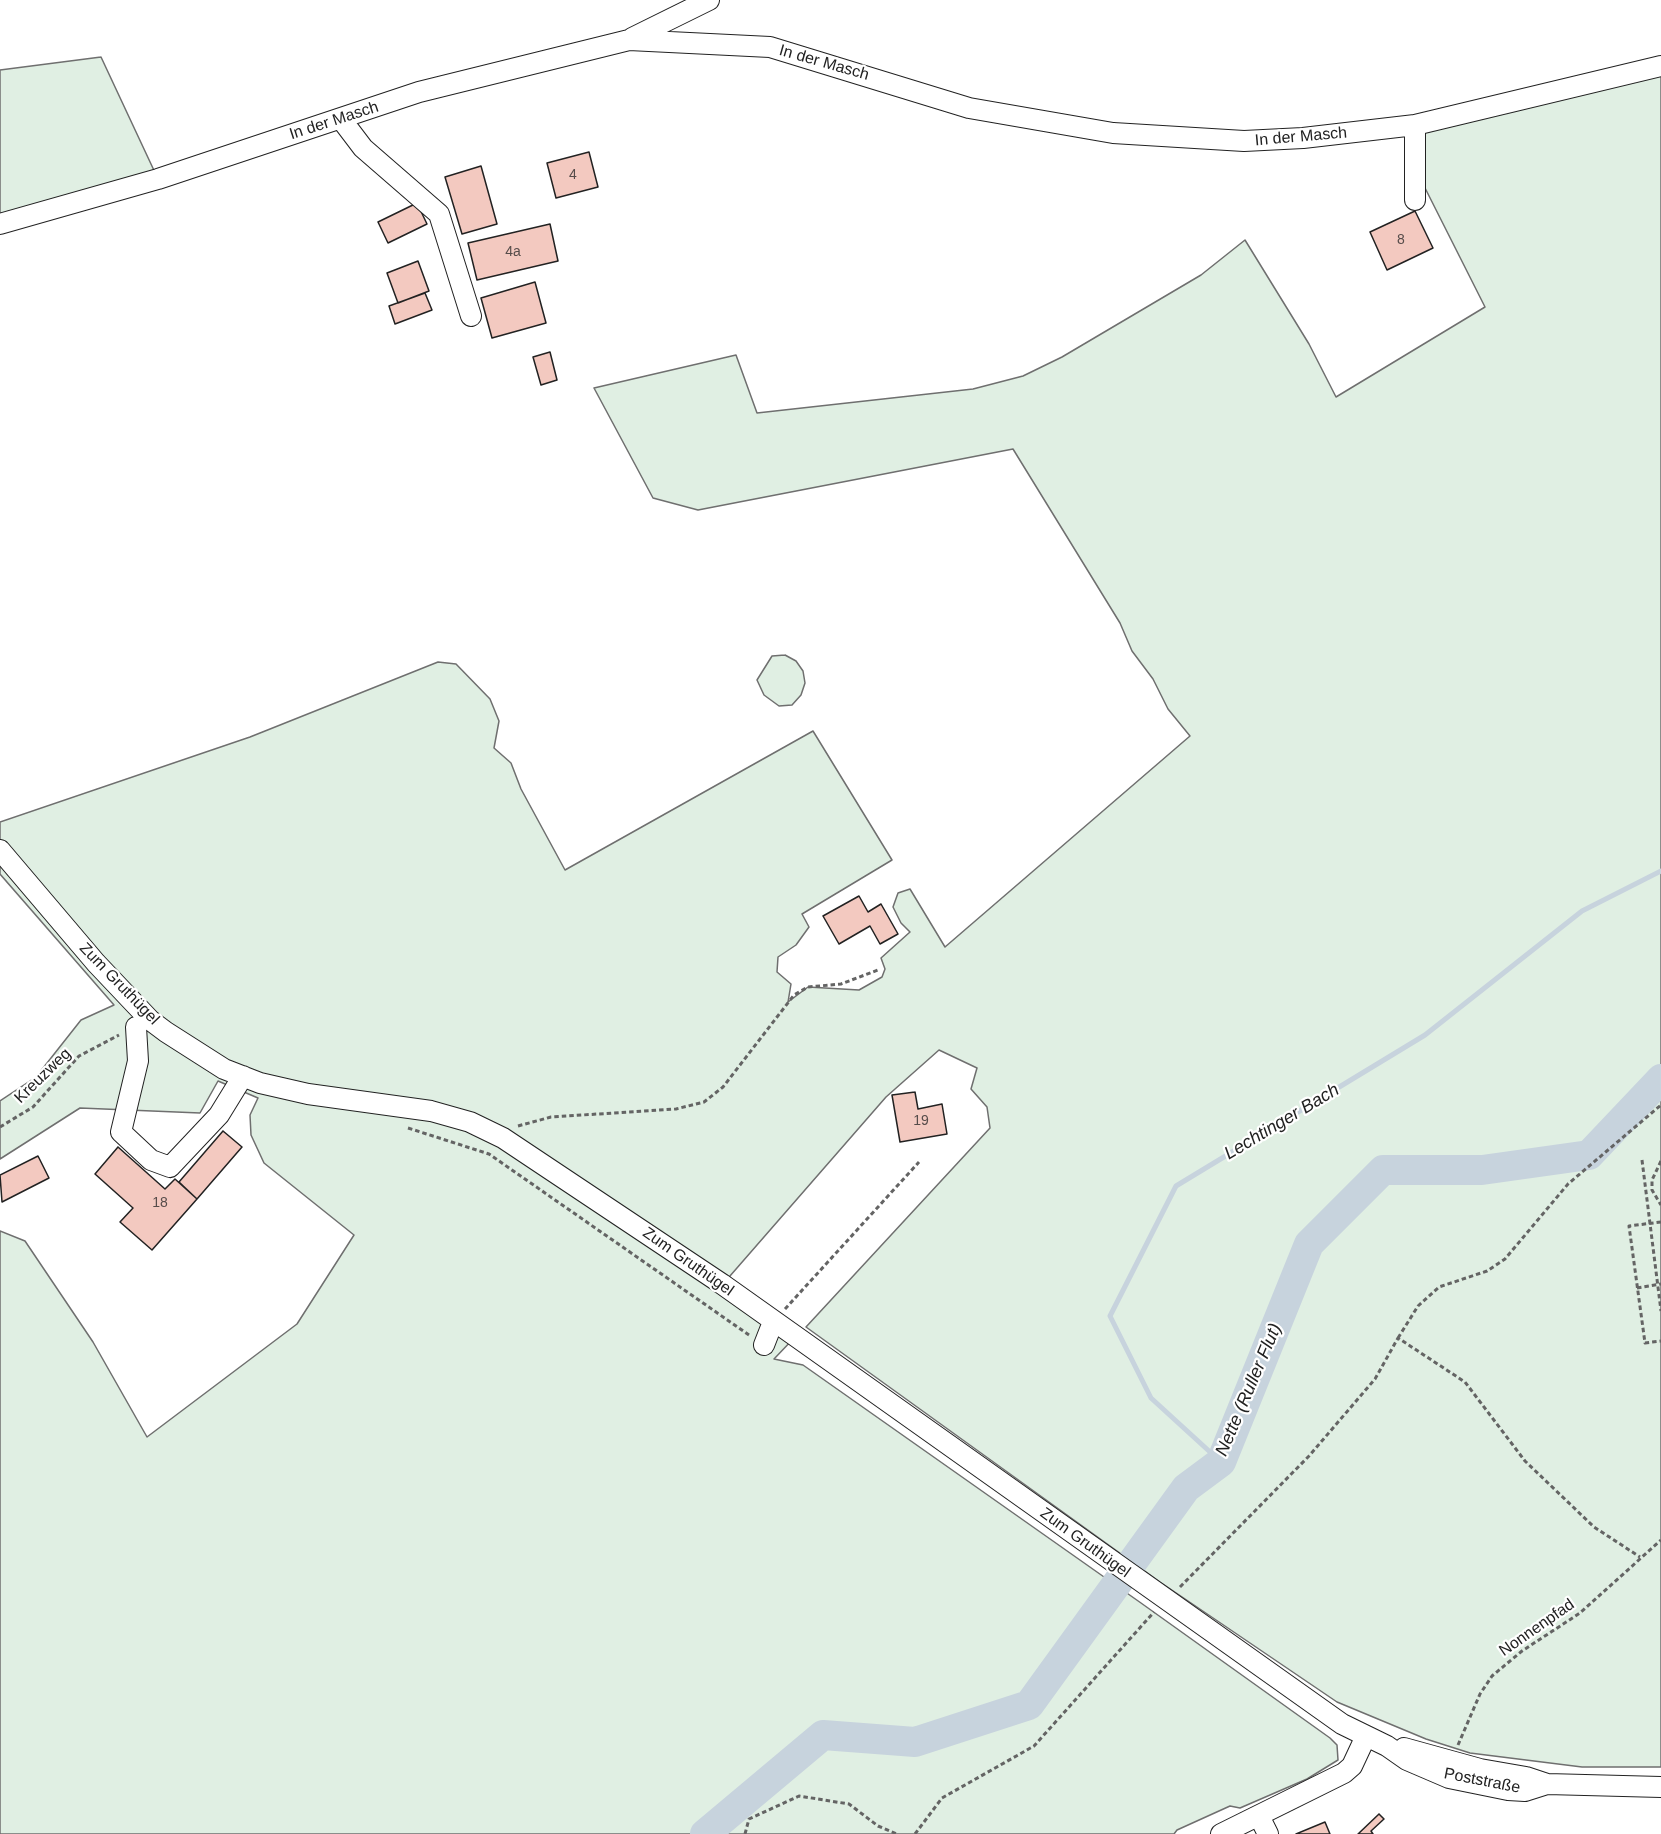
<!DOCTYPE html>
<html>
<head>
<meta charset="utf-8">
<style>
	body { margin:0 }
	canvas { display:block; background:#fff }
</style>
</head>
<body>
<canvas width="1661" height="1834"></canvas>
<script>
const c = document.querySelector('canvas').getContext('2d');
c.lineJoin = 'round';
function fill(path, color) {
  c.fillStyle = color;
  c.fill(path, 'evenodd');
}
function shape(rows) {
  const path = new Path2D();
  for (const r of rows) {
    path.moveTo(r[0], r[1]);
    for (let i = 2; i < r.length; i += 2) path.lineTo(r[i], r[i + 1]);
  }
  return path;
}
function stroke(path, color, width, dash) {
  c.strokeStyle = color;
  c.lineWidth = width;
  c.lineCap = dash ? 'butt' : 'round';
  c.setLineDash(dash || []);
  c.stroke(path);
}
function drawText(font, color, halo, rows, align = 'center') {
  c.font = font + ' Arial,sans-serif';
  c.lineWidth = 4.5;
  c.setLineDash([]);
  c.textBaseline = 'middle';
  c.strokeStyle = halo;
  c.fillStyle = color;
  for (const [text, x, y, turn = 0] of rows) {
    c.save();
    c.translate(x, y);
    c.rotate((+turn || 0) * Math.PI / 180);
    c.textAlign = isNaN(turn) ? turn : align;
    if (halo) c.strokeText(text, 0, 0);
    c.fillText(text, 0, 0);
    c.restore();
  }
}
const green = shape([
	[101,57,158,179,0,224,0,70,101,57],
	[1661,66,1661,1767,1582,1767,1470,1753,1426,1739,1337,1702,1160,1582,806,1327,990,1128,987,1107,971,1089,977,1068,939,1050,886,1097,723,1284,795,1337,774,1359,803,1365,1141,1603,1330,1738,1337,1745,1338,1760,1307,1779,1240,1808,1230,1806,1177,1830,1174,1834,0,1834,0,1231,25,1241,93,1342,147,1437,297,1324,354,1235,264,1163,251,1135,250,1115,258,1098,218,1081,200,1113,80,1108,0,1159,0,1101,36,1077,81,1020,114,1005,0,874,0,822,250,737,438,662,456,664,490,699,499,721,494,748,511,763,521,789,565,870,813,731,892,860,802,914,809,927,796,945,778,957,777,972,791,984,788,1002,808,987,859,990,882,977,885,969,881,958,910,932,901,923,893,907,898,893,910,889,945,947,1190,736,1168,709,1153,679,1132,651,1120,623,1013,449,698,510,653,498,594,388,736,355,757,413,973,389,1023,376,1062,357,1201,275,1245,240,1309,344,1336,397,1485,307,1422,182,1422,138,1426,123,1661,66],
	[785,655,796,661,803,671,805,683,801,695,792,705,779,706,764,695,757,680,772,656,785,655]
]);
const stream = shape([
	[1221,1462,1151,1398,1110,1316,1176,1186,1425,1035,1582,911,1661,871]
]);
const river = shape([
	[705,1834,823,1735,915,1742,1029,1705,1186,1488,1221,1462,1309,1244,1383,1170,1482,1170,1589,1155,1661,1079]
]);
const building = shape([
	[589,152,598,187,556,198,547,163,589,152],
	[481,166,497,224,462,234,445,177,481,166],
	[417,203,427,224,388,243,378,222,417,203],
	[1415,211,1433,248,1387,270,1370,232,1415,211],
	[550,224,558,261,477,280,468,243,550,224],
	[418,261,429,291,398,303,387,273,418,261],
	[535,282,546,323,492,338,481,298,535,282],
	[425,293,432,310,395,324,389,306,425,293],
	[550,352,557,380,541,385,533,357,550,352],
	[859,896,868,912,881,904,898,934,880,944,870,926,839,944,823,916,859,896],
	[915,1092,918,1109,942,1104,947,1134,900,1142,892,1095,915,1092],
	[223,1131,242,1147,197,1199,179,1182,223,1131],
	[118,1147,165,1189,175,1179,197,1199,152,1250,120,1222,133,1208,95,1174,118,1147],
	[38,1156,49,1178,2,1202,0,1175,38,1156],
	[1379,1814,1384,1819,1371,1831,1373,1834,1358,1834,1379,1814],
	[1325,1822,1330,1834,1296,1834,1325,1822]
]);
const path = shape([
	[518,1126,551,1117,676,1109,704,1102,723,1087,794,995,808,987,841,984,878,970],
	[0,1127,33,1107,79,1056,119,1035],
	[408,1128,489,1154,749,1335],
	[1642,1160,1661,1311],
	[1661,1161,1652,1180,1652,1190,1661,1205],
	[1661,1222,1629,1226,1645,1343,1661,1341],
	[1637,1288,1661,1284],
	[785,1309,919,1162],
	[1398,1338,1418,1306,1439,1287,1487,1271,1505,1259,1568,1184,1661,1105],
	[1180,1587,1309,1456,1375,1379,1398,1338,1465,1382,1525,1461,1594,1527,1640,1557],
	[1458,1745,1480,1694,1492,1676,1522,1651,1580,1613,1661,1540],
	[745,1834,749,1819,799,1796,849,1804,878,1826,897,1834],
	[915,1834,942,1798,1034,1746,1154,1612]
]);
const minor = shape([
	[632,38,709,0],
	[341,119,363,148,439,214,471,316],
	[1415,125,1415,200],
	[0,224,158,179,419,92,629,40,770,47,969,108,1113,133,1244,141,1303,138,1415,125,1661,66],
	[0,850,96,963,150,1020,166,1032,224,1069,260,1083,308,1094,431,1111,470,1122,503,1138,722,1284,1342,1724,1387,1746,1407,1760,1449,1778,1508,1790,1525,1791,1547,1784,1661,1787],
	[136,1027,138,1061,121,1132,151,1160,170,1167,219,1115,243,1076],
	[764,1345,773,1322],
	[1404,1748,1480,1769,1526,1777,1547,1784],
	[1259,1816,1268,1834],
	[1221,1834,1344,1773,1352,1766,1366,1736]
]);
const numberNames = [
	["4",573,175],
	["8",1401,240],
	["4a",513,252],
	["19",921,1121],
	["18",160,1203]
];
const streetNames = [
	["In der Masch",824,63,16],
	["In der Masch",334,121,-18],
	["In der Masch",1301,137,-5],
	["Zum Gruthügel",119,984,46],
	["Kreuzweg",43,1076,-44],
	["Zum Gruthügel",688,1262,35],
	["Zum Gruthügel",1085,1543,36],
	["Nonnenpfad",1537,1628,-35],
	["Poststraße",1482,1781,11]
];
const waterNames = [
	["Lechtinger Bach",1282,1122,-31],
	["Nette (Ruller Flut)",1249,1390,-67]
];
fill(green, '#e0efe3');
stroke(green, '#6f6f6f', 1.5);
stroke(stream, '#c7d3dd', 5);
stroke(river, '#c7d3dd', 30);
fill(building, '#f3c9c0');
stroke(building, '#222', 1.5);
stroke(minor, '#222', 22);
stroke(path, '#646464', 3, [4.5, 3]);
stroke(minor, '#fff', 20);
drawText('14px', '#564c4a', null, numberNames);
drawText('16px', '#222', '#fff', streetNames);
drawText('italic 18px', '#222', '#fff', waterNames);
</script>
</body>
</html>
